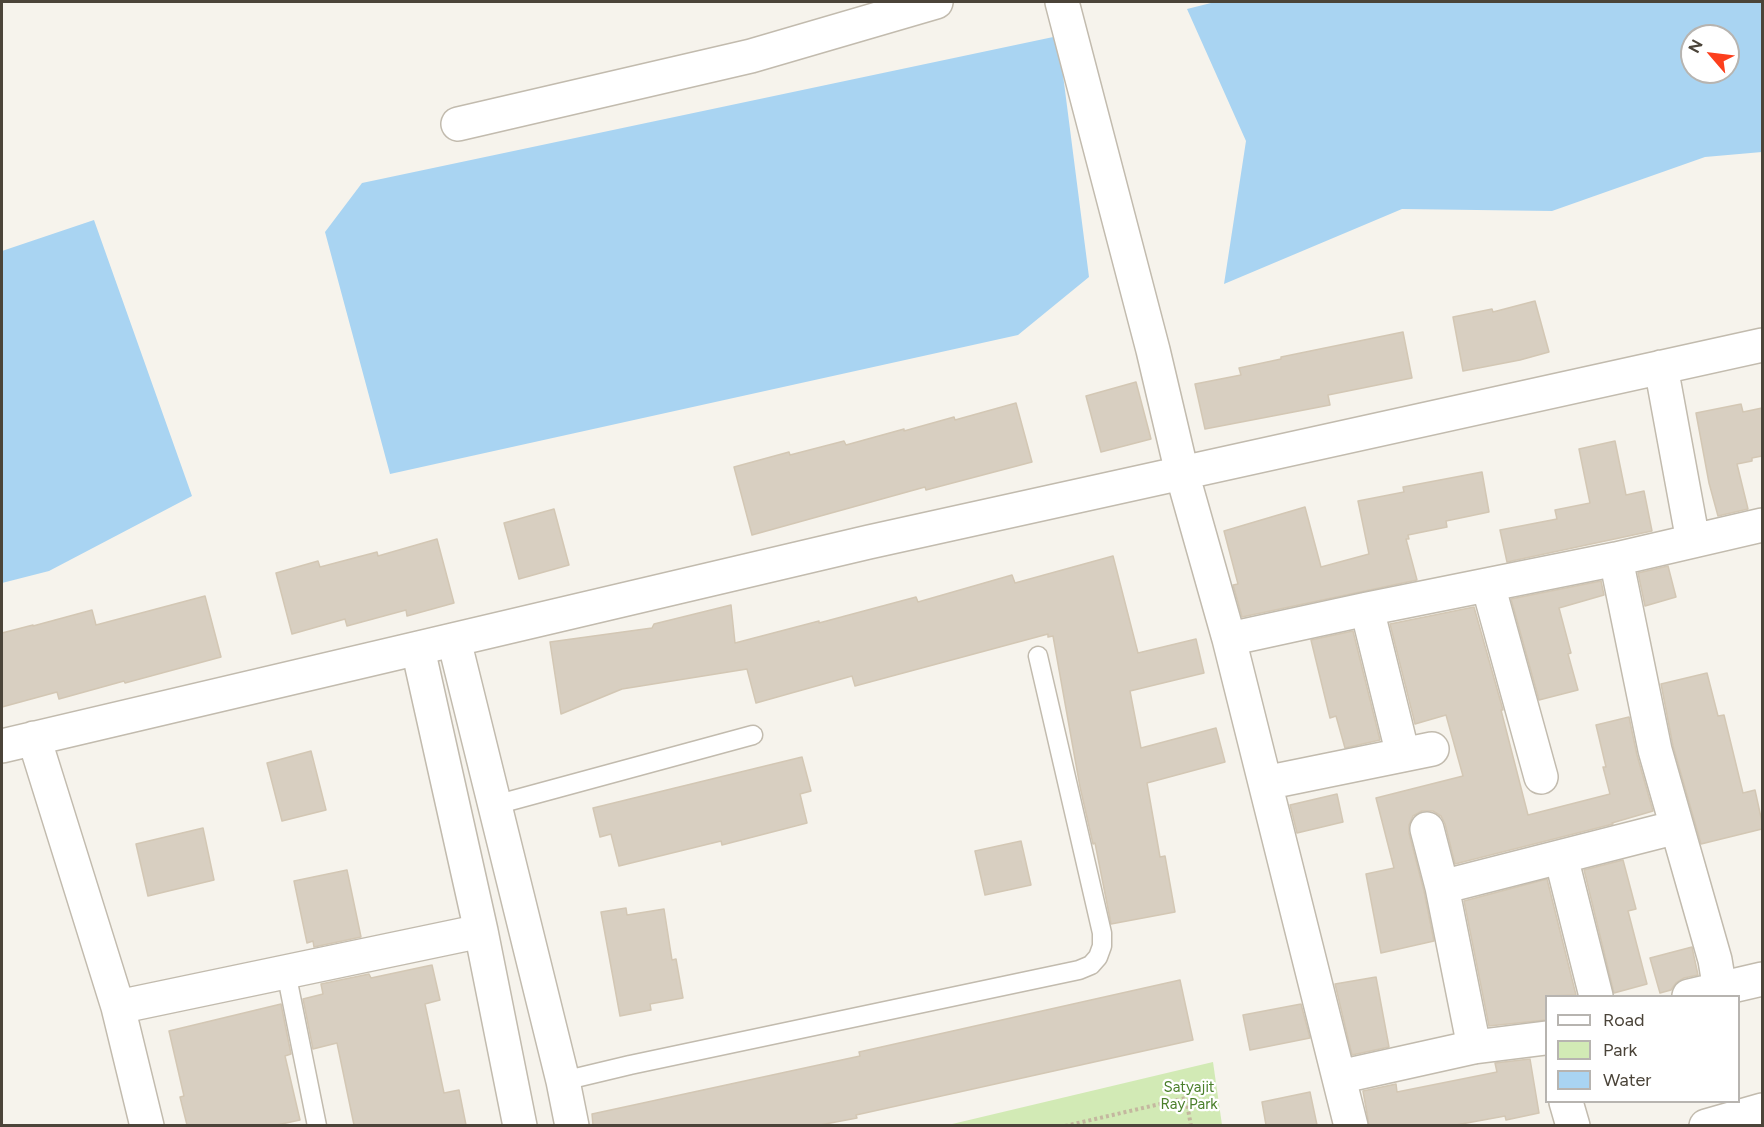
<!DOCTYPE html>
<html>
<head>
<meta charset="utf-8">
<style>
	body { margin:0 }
	#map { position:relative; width:1764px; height:1127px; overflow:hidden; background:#f6f3ec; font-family:Figtree,sans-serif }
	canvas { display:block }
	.frame { position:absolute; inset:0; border:3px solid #4b4439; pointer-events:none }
	.legend { position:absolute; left:1545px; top:995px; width:195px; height:108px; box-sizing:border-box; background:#fff; border:2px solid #b7b4b0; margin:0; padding:8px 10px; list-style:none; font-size:18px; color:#4b4439 }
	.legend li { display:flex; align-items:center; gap:12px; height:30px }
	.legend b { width:30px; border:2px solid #b7b4b0 }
	.north { position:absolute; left:1680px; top:24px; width:60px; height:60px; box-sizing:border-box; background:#fff; border:2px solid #b7b4b0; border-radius:50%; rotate:298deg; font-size:16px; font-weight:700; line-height:24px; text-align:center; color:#4b4439 }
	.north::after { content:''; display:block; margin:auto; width:21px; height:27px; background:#fc3f1d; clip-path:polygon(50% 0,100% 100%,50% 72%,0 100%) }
</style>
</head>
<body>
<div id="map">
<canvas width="1764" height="1127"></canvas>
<div class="frame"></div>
<ul class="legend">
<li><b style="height:8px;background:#fff"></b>Road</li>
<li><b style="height:16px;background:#d2eab5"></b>Park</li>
<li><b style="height:16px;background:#a9d4f2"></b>Water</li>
</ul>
<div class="north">N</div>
</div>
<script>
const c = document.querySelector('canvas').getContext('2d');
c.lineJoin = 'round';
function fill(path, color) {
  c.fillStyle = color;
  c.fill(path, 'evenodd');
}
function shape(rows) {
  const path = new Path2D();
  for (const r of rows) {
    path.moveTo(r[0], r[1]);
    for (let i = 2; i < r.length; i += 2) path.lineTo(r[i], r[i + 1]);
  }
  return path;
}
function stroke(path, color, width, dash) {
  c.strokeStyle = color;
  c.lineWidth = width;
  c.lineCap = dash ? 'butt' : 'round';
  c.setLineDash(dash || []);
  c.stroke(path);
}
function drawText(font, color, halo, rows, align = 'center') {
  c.font = font + ' Figtree,sans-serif';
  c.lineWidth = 4.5;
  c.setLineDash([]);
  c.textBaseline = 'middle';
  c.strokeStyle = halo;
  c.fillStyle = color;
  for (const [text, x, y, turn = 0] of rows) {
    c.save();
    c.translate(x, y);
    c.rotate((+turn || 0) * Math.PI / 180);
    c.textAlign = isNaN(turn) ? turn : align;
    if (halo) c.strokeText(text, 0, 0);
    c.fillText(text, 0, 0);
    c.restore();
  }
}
const green = shape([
	[1213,1062,1222,1125,948,1125]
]);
const water = shape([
	[1215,2,1762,2,1762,152,1705,157,1552,211,1402,209,1224,284,1246,141,1187,9],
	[1692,36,1728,36,1728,72,1692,72],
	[1058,36,1089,277,1018,335,390,474,325,232,362,183],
	[94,220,192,496,49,571,2,583,2,251]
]);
const building = shape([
	[1535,301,1549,352,1520,360,1463,371,1453,317,1492,309,1493,312,1535,301],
	[1403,332,1412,378,1328,395,1330,405,1205,429,1195,384,1241,375,1239,368,1281,359,1281,357,1403,332],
	[1136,382,1151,439,1101,452,1086,396,1136,382],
	[1016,403,1032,462,926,490,925,487,752,535,734,467,789,452,790,455,844,441,846,445,904,429,904,431,954,417,955,420,1016,403],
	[1741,404,1743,412,1762,408,1762,456,1752,458,1752,461,1737,464,1748,509,1718,516,1709,483,1696,413,1741,404],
	[1615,441,1626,495,1644,491,1652,531,1507,562,1500,530,1557,519,1555,510,1590,503,1579,449,1615,441],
	[1482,472,1489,512,1446,521,1447,527,1408,535,1409,539,1406,539,1417,580,1242,617,1233,585,1238,584,1224,531,1305,507,1321,567,1369,554,1358,501,1404,492,1403,487,1482,472],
	[554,509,569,565,519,579,504,523,554,509],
	[437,539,454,603,407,616,406,610,347,626,345,619,292,634,276,573,318,561,320,567,377,552,378,556,437,539],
	[1113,556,1138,653,1196,639,1204,673,1130,691,1141,748,1216,728,1225,762,1147,783,1160,857,1165,856,1175,912,1111,924,1095,843,1093,844,1080,787,1053,636,1048,637,1048,634,855,686,852,676,756,703,747,669,622,689,561,714,550,642,652,628,654,624,731,605,735,643,819,621,819,623,916,597,918,602,1012,575,1015,583,1113,556],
	[1668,566,1676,597,1645,606,1638,573,1668,566],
	[1601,581,1604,595,1559,608,1571,653,1568,654,1578,690,1539,700,1511,599,1601,581],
	[205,596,221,657,125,683,124,681,59,699,57,692,2,707,2,633,33,625,33,626,92,610,96,625,205,596],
	[1474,607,1503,710,1501,710,1528,815,1610,794,1603,767,1606,767,1596,725,1629,717,1637,755,1653,811,1612,823,1613,824,1455,864,1445,824,1441,816,1433,811,1422,811,1413,816,1409,825,1409,833,1424,891,1434,941,1381,953,1366,874,1394,868,1376,798,1463,776,1446,715,1415,724,1390,624,1474,607],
	[1353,631,1380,740,1345,748,1336,716,1330,718,1311,640,1353,631],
	[1707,673,1718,716,1724,715,1743,793,1755,790,1762,822,1762,829,1701,844,1673,746,1661,684,1707,673],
	[311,751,326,810,282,821,267,763,311,751],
	[802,757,811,791,800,794,807,823,722,845,721,841,619,866,611,834,600,837,593,808,802,757],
	[1337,794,1343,822,1297,833,1290,805,1337,794],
	[203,828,214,880,148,896,136,844,203,828],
	[1021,841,1031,885,985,895,975,851,1021,841],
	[1623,860,1636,909,1628,911,1647,984,1614,993,1584,870,1623,860],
	[347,870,361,937,314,947,313,941,307,943,294,881,347,870],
	[1547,879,1576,995,1546,996,1546,1020,1489,1026,1464,901,1547,879],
	[626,908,627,915,664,909,672,960,676,959,683,998,650,1004,651,1010,620,1016,601,912,626,908],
	[1692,947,1698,975,1684,978,1676,983,1671,990,1660,993,1650,958,1692,947],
	[432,965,440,1000,425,1004,444,1093,459,1090,466,1125,354,1125,337,1043,313,1049,303,999,323,994,321,984,369,974,371,978,432,965],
	[1376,977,1389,1047,1352,1055,1335,984,1376,977],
	[1180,980,1193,1040,856,1115,857,1118,820,1125,593,1125,592,1114,860,1056,859,1052,1180,980],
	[281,1004,291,1054,285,1056,300,1120,277,1125,187,1125,180,1097,184,1096,169,1031,281,1004],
	[1301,1004,1310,1038,1250,1050,1243,1015,1301,1004],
	[1530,1059,1539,1113,1506,1120,1505,1116,1456,1125,1369,1125,1363,1091,1396,1084,1397,1092,1497,1072,1495,1063,1530,1059],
	[1310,1092,1317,1125,1266,1125,1262,1102,1310,1092]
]);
const path = shape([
	[1065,1126,1186,1098,1191,1126]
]);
const lane = shape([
	[495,805,753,735],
	[286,972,317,1126],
	[563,1081,630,1065,1079,970,1091,965,1098,957,1102,946,1102,933,1038,656]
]);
const street = shape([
	[1062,2,1153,350,1182,473,1229,639,1351,1126],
	[458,124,751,56,936,2],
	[1661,367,1693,541],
	[1616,559,1655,750,1715,960,1721,996],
	[1488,585,1541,777],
	[1367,609,1403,755],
	[1229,639,1367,609,1616,559,1762,525],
	[454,640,563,1081,572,1126],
	[418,649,481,931,520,1126],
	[34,738,118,1007,147,1126],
	[2,746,869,542,1762,345],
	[1265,783,1432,749],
	[1427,829,1442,887,1474,1047],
	[1561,857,1596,996],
	[1442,887,1677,827],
	[1689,996,1762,979],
	[118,1007,481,931],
	[1339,1077,1474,1047,1546,1038],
	[1566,1102,1573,1126],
	[1706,1126,1762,1110]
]);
const parkNames = [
	["Satyajit",1189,1088],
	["Ray Park",1189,1105]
];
fill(green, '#d2eab5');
fill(water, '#a9d4f2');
fill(building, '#d8cfc1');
stroke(building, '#d3c7b4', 1.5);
stroke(lane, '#c2bbae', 21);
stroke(street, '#c2bbae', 36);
stroke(path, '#c4b79f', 4, [3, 3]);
stroke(lane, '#fff', 18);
stroke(street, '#fff', 33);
drawText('15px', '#4a7f2a', '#fff', parkNames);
</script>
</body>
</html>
